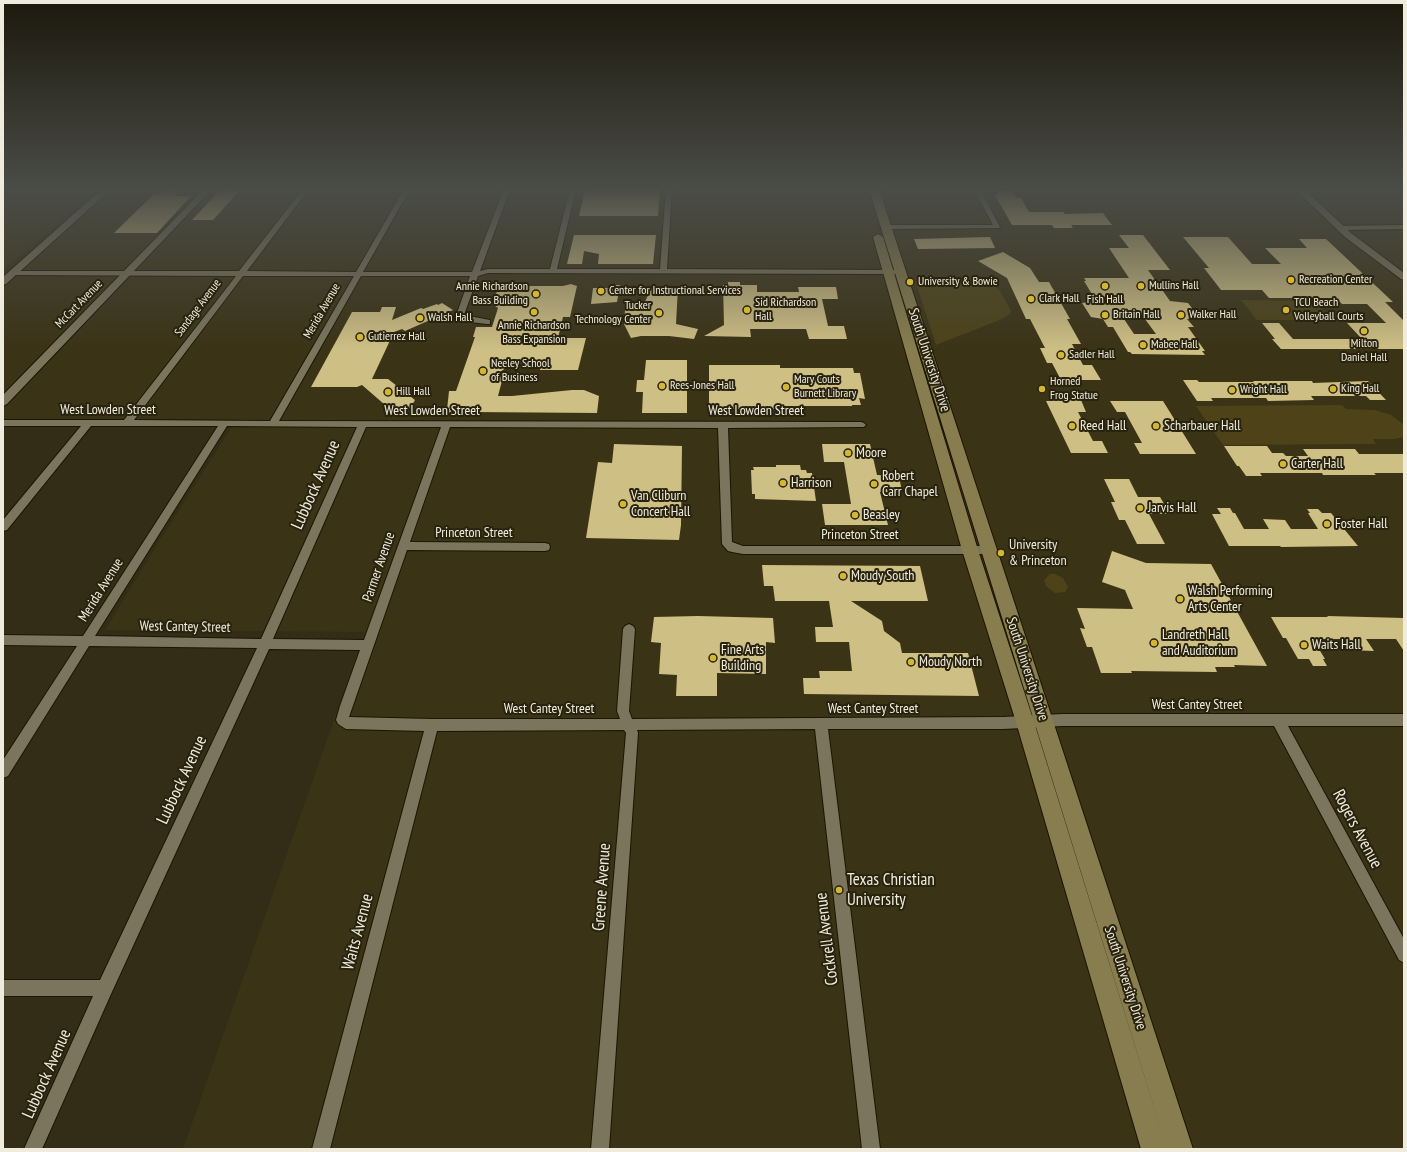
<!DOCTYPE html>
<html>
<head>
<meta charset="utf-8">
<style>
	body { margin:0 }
	#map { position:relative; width:1407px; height:1152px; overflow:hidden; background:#332d17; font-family:"PT Sans Narrow",sans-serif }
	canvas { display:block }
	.frame { position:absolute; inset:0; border:4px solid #efecde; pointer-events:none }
</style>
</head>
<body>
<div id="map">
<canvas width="1407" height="1152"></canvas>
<div class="frame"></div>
</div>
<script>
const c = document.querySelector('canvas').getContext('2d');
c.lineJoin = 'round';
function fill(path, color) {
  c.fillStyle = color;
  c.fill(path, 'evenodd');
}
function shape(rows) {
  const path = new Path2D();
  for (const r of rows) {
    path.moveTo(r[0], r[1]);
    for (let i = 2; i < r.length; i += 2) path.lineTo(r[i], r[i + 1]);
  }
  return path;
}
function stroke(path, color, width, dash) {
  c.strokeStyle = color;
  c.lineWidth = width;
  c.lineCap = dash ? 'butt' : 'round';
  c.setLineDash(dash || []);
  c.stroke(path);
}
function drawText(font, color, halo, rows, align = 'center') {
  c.font = font + ' "PT Sans Narrow",sans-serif';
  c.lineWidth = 4;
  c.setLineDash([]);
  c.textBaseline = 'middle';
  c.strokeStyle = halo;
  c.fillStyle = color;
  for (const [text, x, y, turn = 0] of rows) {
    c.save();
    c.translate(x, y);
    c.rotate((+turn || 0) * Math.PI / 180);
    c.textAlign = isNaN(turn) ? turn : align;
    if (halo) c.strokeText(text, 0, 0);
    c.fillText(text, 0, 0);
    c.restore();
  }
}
const built = shape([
	[3,189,98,189,3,270],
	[113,189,1404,189,1404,1149,183,1149,365,632,105,630,162,537,236,420,3,419,3,286]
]);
const green = shape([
	[921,278,956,278,979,281,994,285,1000,291,1011,311,1010,314,1002,319,936,345,916,283],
	[1241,300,1314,301,1332,320,1257,320],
	[1342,405,1346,409,1375,410,1391,415,1404,425,1404,437,1394,439,1373,439,1376,444,1223,445,1196,406],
	[1050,574,1055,574,1063,578,1068,587,1065,592,1055,593,1046,586,1044,580]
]);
const building = shape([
	[164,189,180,189,174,196,191,196,157,233,114,233,154,194,159,194],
	[221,189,241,189,213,220,192,220],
	[585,189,660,189,658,216,579,216],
	[996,191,1011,191,1017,198,1021,198,1029,212,1064,212,1065,214,1103,213,1112,225,1071,225,1073,228,1054,228,1052,225,1012,225,995,195,998,195],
	[574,235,656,235,653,264,598,264,599,254,584,251,582,264,567,264],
	[1119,235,1143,235,1170,270,1148,270,1170,301,1188,303,1199,317,1187,319,1194,327,1188,327,1205,351,1202,351,1205,355,1132,354,1130,352,1128,352,1113,327,1108,327,1103,319,1091,317,1082,303,1096,301,1084,281,1086,281,1084,278,1129,278,1109,248,1129,248],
	[1118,310,1142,315,1156,334,1134,334],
	[990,237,995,248,918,249,914,239],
	[1183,237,1228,237,1252,264,1281,264,1265,248,1307,248,1299,239,1326,239,1393,302,1385,302,1404,321,1404,349,1281,349,1272,339,1275,339,1262,323,1279,323,1293,339,1362,339,1347,323,1386,323,1367,304,1342,304,1336,298,1269,298,1262,290,1221,290,1204,268,1209,268],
	[1003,252,1030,268,1039,282,1049,282,1070,319,1067,319,1081,344,1072,344,1083,365,1092,365,1101,380,1061,380,1052,363,1047,363,1040,348,1045,348,1030,319,1026,319,1007,278,978,261],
	[728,282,740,282,740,285,757,285,757,292,799,292,798,287,836,287,838,299,822,299,828,326,844,326,847,339,809,339,806,329,750,329,751,337,704,336,724,325,723,285,728,285],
	[519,284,525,286,563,286,571,284,577,286,570,317,563,317,558,338,586,338,578,370,540,370,540,368,530,368,530,364,519,363,510,365,500,372,503,377,498,396,512,396,572,390,584,390,599,396,597,413,472,412,457,414,450,413,447,410,449,391,456,391,475,337,473,337,476,327,492,327,498,308,492,304,498,289,510,289,511,286],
	[610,285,620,285,617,302,591,304,593,288,609,288],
	[653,285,665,290,666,287,678,287,676,324,698,329,694,339,669,336,641,336,631,338,624,324,625,310,641,310],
	[442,303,453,310,405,331,402,329,394,332,372,379,388,379,415,400,411,407,401,413,398,411,392,411,362,385,357,387,311,387,352,312,380,312,382,307,396,307,392,320,421,308,423,309,437,304,438,305],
	[646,360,687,360,687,413,642,413,643,392,636,392,637,380,644,380],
	[709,365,780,365,780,368,853,368,854,373,860,373,865,399,859,398,861,405,852,405,852,406,783,406,783,409,709,409],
	[1183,380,1197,380,1199,382,1254,382,1253,381,1312,381,1313,383,1368,381,1386,400,1370,400,1366,396,1311,396,1314,400,1268,401,1266,398,1211,398,1213,401,1197,401],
	[1081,400,1086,412,1078,412,1093,441,1102,441,1108,453,1071,453,1046,401],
	[1110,401,1163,401,1196,454,1140,454,1134,443,1142,443,1125,412,1117,412],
	[614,444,682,446,681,525,679,540,586,538,598,462,612,463],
	[822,444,870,444,877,475,899,476,902,492,880,492,888,525,825,525,822,504,851,504,844,462,824,462],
	[1224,446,1267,446,1272,453,1283,453,1286,456,1308,456,1303,449,1355,449,1359,454,1404,454,1404,473,1374,473,1376,475,1323,475,1322,473,1260,473,1262,476,1246,476,1239,466,1237,466],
	[776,465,800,465,801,470,806,470,807,473,812,473,816,501,755,499,755,494,752,494,751,470,754,470,753,467,776,467],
	[1104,479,1129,479,1138,497,1160,497,1170,514,1149,514,1165,544,1137,544,1125,520,1119,520,1111,502,1115,502],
	[1217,508,1230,508,1233,513,1235,513,1244,529,1269,529,1263,519,1285,520,1291,529,1318,529,1308,513,1310,513,1307,509,1318,509,1322,513,1331,513,1358,546,1281,547,1280,546,1229,546,1212,514,1221,514],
	[1112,551,1146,563,1211,564,1267,666,1234,665,1235,667,1215,667,1217,672,1131,671,1132,673,1101,673,1092,647,1087,647,1080,628,1085,629,1077,608,1133,609,1125,590,1102,582],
	[762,565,920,566,928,601,851,601,882,621,884,631,900,643,902,653,968,653,979,696,804,694,803,678,820,678,819,671,852,671,849,642,816,642,815,627,833,627,829,601,775,601,773,586,764,586],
	[698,616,773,618,775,643,766,642,766,674,717,673,717,696,676,696,677,675,659,674,661,643,651,642,654,617],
	[1327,616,1404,618,1404,651,1396,639,1366,639,1374,651,1347,650,1340,639,1313,639,1325,659,1323,659,1327,666,1313,666,1309,659,1298,659,1286,638,1283,638,1271,617,1328,617]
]);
const minor = shape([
	[303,189,309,189,247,271,356,272,404,189,410,189,363,272,472,272,504,189,510,189,480,271,488,269,550,269,570,189,576,189,557,269,660,269,666,189,672,189,667,269,901,270,905,272,901,274,488,273,478,276,464,315,490,320,490,324,487,324,462,321,456,316,470,276,361,276,279,421,861,422,864,423,866,425,864,427,728,428,732,542,743,546,989,546,993,547,994,550,993,553,989,554,743,554,732,552,728,551,722,544,718,428,450,427,410,542,545,543,549,544,550,547,549,550,545,551,407,550,349,717,432,719,620,719,617,711,623,629,625,626,629,624,633,626,635,629,629,711,632,719,1003,717,1062,714,1404,714,1404,726,1288,726,1404,939,1404,963,1399,960,1274,726,1062,726,1003,729,828,729,880,1149,862,1149,815,729,637,730,638,733,609,1149,591,1149,626,733,624,730,437,731,330,1149,312,1149,424,731,346,729,338,724,336,720,340,706,360,650,269,649,111,994,42,1149,24,1149,93,996,3,996,3,980,100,980,257,648,89,646,8,776,3,778,3,760,77,646,3,645,3,635,83,636,218,426,91,426,7,530,3,531,3,520,81,426,3,426,3,420,124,420,236,276,13,275,9,273,13,271,239,271,303,189],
	[243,276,354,276,270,421,134,420,243,276],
	[227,426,357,427,261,639,95,636,227,426],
	[366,427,441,427,364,640,273,639,366,427],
	[974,189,980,189,1000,227,999,228,886,229,883,227,886,225,993,225,974,189],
	[1404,225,1404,229,1340,230,1337,228,1340,226,1404,225]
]);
const tertiary = shape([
	[102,189,111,189,6,284,3,285,3,277,102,189],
	[204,189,212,189,7,404,3,406,3,395,204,189],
	[1295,189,1304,189,1351,233,1404,273,1404,280,1401,279,1345,237,1295,189]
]);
const secondary = shape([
	[869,189,879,189,1193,1149,1167,1149,869,189],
	[878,234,883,237,978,550,1034,722,1167,1149,1141,1149,1016,722,962,550,873,237,878,234]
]);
const markers = [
	[1291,280,4,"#d4b635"],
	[910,282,4,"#d4b635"],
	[1105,286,4,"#d4b635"],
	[1141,286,4,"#d4b635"],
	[601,291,4,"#d4b635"],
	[536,294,4,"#d4b635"],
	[1031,299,4,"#d4b635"],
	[747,310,4,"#d4b635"],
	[1286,310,4,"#d4b635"],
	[534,312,4,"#d4b635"],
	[659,313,4,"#d4b635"],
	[1105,315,4,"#d4b635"],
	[1181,315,4,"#d4b635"],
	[420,318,4,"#d4b635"],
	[1364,331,4,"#d4b635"],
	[360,337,4,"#d4b635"],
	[1143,345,4,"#d4b635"],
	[1061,355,4,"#d4b635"],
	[483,371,4,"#d4b635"],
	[662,386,4,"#d4b635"],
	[786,387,4,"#d4b635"],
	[1042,389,4,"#d4b635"],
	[1333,389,4,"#d4b635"],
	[1232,390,4,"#d4b635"],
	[388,392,4,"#d4b635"],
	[1072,426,4,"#d4b635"],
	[1156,426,4,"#d4b635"],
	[848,453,4,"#d4b635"],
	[1283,464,4,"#d4b635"],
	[783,483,4,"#d4b635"],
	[874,484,4,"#d4b635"],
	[623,504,4,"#d4b635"],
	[1140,508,4,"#d4b635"],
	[855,515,4,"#d4b635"],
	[1327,524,4,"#d4b635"],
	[1001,553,4,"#d4b635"],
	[843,576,4,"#d4b635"],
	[1180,599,4,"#d4b635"],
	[1154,643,4,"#d4b635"],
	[1304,645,4,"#d4b635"],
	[713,658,4,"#d4b635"],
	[911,662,4,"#d4b635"],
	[839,890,4,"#d4b635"]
];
const farPoinames = [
	["Recreation Center",1299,280],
	["University & Bowie",918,282],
	["Mullins Hall",1149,286],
	["Annie Richardson",528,287,"right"],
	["Bass Building",528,301,"right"],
	["Center for Instructional Services",609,291],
	["Clark Hall",1039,299],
	["Fish Hall",1105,300,"center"],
	["Sid Richardson",755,303],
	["Hall",755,317],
	["TCU Beach",1294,303],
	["Volleyball Courts",1294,317],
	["Tucker",651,306,"right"],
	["Technology Center",651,320,"right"],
	["Britain Hall",1113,315],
	["Walker Hall",1189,315],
	["Walsh Hall",428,318],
	["Annie Richardson",534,326,"center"],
	["Bass Expansion",534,340,"center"],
	["Gutierrez Hall",368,337],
	["Milton",1364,344,"center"],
	["Daniel Hall",1364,358,"center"],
	["Mabee Hall",1151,345],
	["Sadler Hall",1069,355],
	["Neeley School",491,364],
	["of Business",491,378],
	["Mary Couts",794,380],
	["Burnett Library",794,394],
	["Horned",1050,382],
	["Frog Statue",1050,396],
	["Rees-Jones Hall",670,386],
	["King Hall",1341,389],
	["Wright Hall",1240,390],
	["Hill Hall",396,392]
];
const farStreetnames = [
	["McCart Avenue",79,304,-46],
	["Sandage Avenue",198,308,-53],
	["Merida Avenue",322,311,-60]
];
const streetNames = [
	["South University Drive",929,360,72],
	["West Lowden Street",108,410],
	["West Lowden Street",432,411],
	["West Lowden Street",756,411],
	["Princeton Street",474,533],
	["Princeton Street",860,535],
	["Parmer Avenue",379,567,-71],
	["Merida Avenue",101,590,-58],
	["West Cantey Street",185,627,1],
	["South University Drive",1027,669,72],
	["West Cantey Street",1197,705],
	["West Cantey Street",549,709],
	["West Cantey Street",873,709],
	["South University Drive",1125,978,72]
];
const poiNames = [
	["Reed Hall",1080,426],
	["Scharbauer Hall",1164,426],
	["Moore",856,453],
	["Carter Hall",1291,464],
	["Robert",882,476],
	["Carr Chapel",882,492],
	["Harrison",791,483],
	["Van Cliburn",631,496],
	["Concert Hall",631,512],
	["Jarvis Hall",1148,508],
	["Beasley",863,515],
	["Foster Hall",1335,524],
	["University",1009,545],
	["& Princeton",1009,561],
	["Moudy South",851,576],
	["Walsh Performing",1188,591],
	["Arts Center",1188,607],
	["Landreth Hall",1162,635],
	["and Auditorium",1162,651],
	["Waits Hall",1312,645],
	["Fine Arts",721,650],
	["Building",721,666],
	["Moudy North",919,662]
];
const nearStreetnames = [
	["Lubbock Avenue",316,485,-66],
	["Lubbock Avenue",182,780,-65],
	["Rogers Avenue",1357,829,62],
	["Greene Avenue",602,887,-86],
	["Waits Avenue",358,932,-75],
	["Cockrell Avenue",827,939,-97],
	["Lubbock Avenue",47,1074,-66]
];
const nearPoinames = [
	["Texas Christian",847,880],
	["University",847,900]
];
fill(built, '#3b3316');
fill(green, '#4d4218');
fill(building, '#cebf84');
stroke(minor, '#1b1502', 2);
stroke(tertiary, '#1b1502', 2);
stroke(secondary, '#1b1502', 2);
fill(minor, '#7b755d');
fill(tertiary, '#7b755d');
fill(secondary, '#887d4f');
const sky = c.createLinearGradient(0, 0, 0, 350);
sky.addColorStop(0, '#1c190d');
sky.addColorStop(0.54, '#4a4c47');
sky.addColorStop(1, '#4a4c4700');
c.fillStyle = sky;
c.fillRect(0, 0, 1407, 350);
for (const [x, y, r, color] of markers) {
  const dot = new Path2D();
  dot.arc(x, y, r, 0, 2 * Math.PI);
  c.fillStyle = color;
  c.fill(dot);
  stroke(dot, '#29230e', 1.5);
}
drawText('12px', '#efecde', '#29230e', farPoinames, 'left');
drawText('12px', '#efecde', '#29230e', farStreetnames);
drawText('14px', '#efecde', '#29230e', streetNames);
drawText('14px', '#efecde', '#29230e', poiNames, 'left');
drawText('17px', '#efecde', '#29230e', nearStreetnames);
drawText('17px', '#efecde', '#29230e', nearPoinames, 'left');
</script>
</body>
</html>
